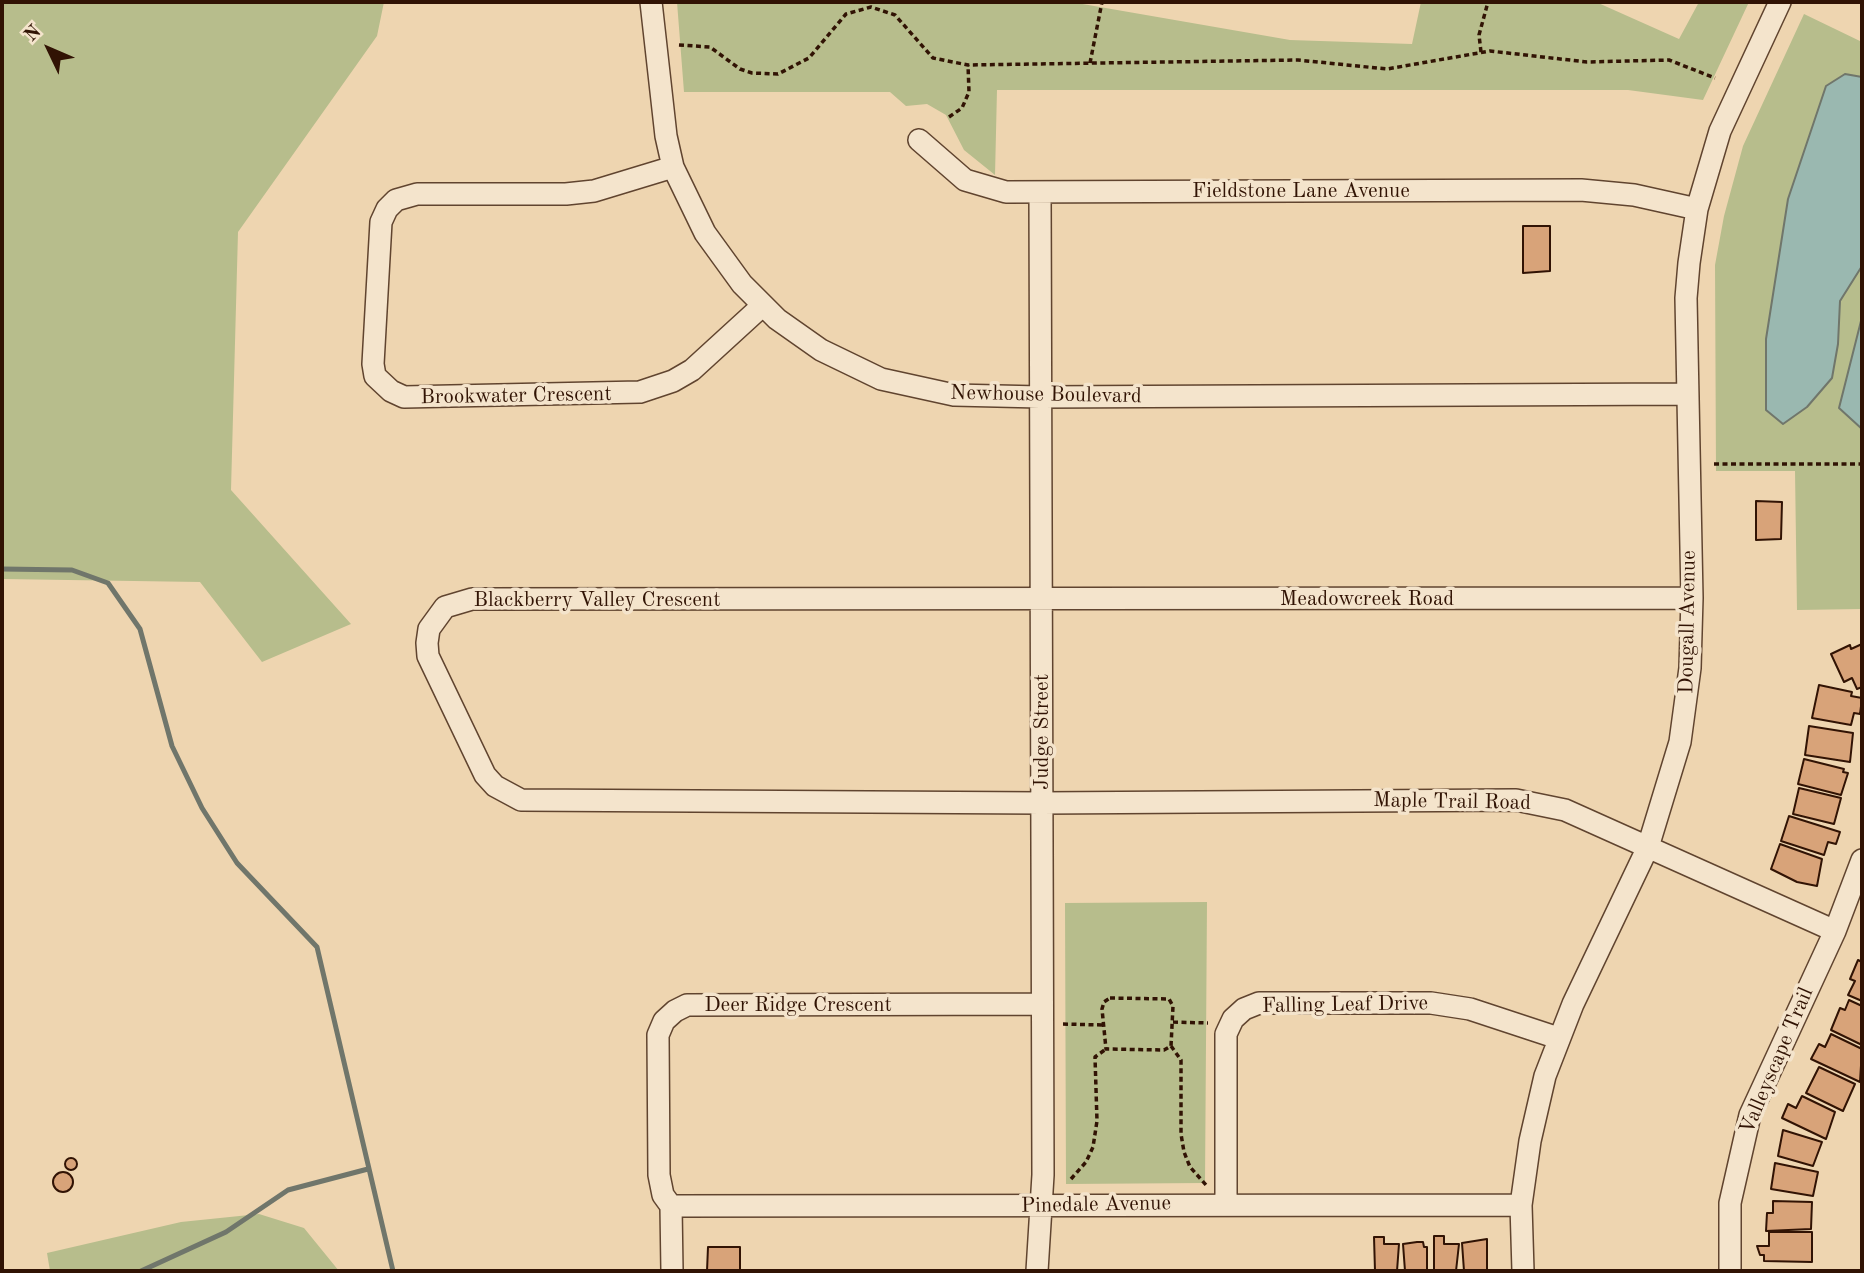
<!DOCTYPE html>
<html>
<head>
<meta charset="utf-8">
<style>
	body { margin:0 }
	#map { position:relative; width:1864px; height:1273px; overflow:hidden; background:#eed5b0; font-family:"Old Standard TT",serif }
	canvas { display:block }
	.frame { position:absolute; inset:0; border:4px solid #311304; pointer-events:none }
	.north { position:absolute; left:14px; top:14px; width:70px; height:70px; -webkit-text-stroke:5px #f4e4cc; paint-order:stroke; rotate:314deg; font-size:19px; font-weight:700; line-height:28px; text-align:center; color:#311304 }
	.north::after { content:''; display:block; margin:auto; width:24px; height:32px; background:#311304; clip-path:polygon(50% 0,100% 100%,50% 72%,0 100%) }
</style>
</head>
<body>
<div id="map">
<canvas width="1864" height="1273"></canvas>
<div class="frame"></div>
<div class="north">N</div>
</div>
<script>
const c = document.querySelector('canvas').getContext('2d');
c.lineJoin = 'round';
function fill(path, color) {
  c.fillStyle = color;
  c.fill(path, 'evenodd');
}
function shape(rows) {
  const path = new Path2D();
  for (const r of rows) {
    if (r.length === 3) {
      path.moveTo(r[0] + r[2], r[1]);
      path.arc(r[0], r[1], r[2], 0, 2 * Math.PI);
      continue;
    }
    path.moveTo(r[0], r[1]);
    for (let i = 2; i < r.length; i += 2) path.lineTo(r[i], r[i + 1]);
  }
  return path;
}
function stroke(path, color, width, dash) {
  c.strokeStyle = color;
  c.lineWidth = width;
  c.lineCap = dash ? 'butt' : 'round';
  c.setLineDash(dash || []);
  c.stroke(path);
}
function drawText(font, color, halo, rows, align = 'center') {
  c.font = font + ' "Old Standard TT",serif';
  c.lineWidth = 7;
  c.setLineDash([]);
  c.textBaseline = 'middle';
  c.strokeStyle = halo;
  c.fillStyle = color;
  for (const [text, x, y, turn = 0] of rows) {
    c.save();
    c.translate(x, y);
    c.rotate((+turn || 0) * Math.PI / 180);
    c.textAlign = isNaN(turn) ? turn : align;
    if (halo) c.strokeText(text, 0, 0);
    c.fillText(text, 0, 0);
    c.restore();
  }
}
const green = shape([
	[4,2,384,2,377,36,238,232,231,490,351,624,262,662,200,582,2,579],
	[677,2,1071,2,1290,40,1412,44,1421,2,1596,2,1679,39,1699,2,1749,2,1703,100,1628,90,997,90,995,175,964,150,946,115,927,104,906,106,890,92,684,92],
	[1804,14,1862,42,1862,609,1797,610,1795,471,1716,471,1715,265,1724,216,1743,146],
	[1207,902,1205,1183,1066,1184,1065,903],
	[259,1214,304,1228,339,1271,50,1271,47,1253,181,1222]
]);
const water = shape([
	[1845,74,1862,77,1862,266,1840,301,1838,344,1832,378,1807,407,1783,424,1766,410,1766,339,1788,199,1826,86,1845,74],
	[1862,317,1862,429,1839,408,1862,317]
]);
const stream = shape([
	[2,569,72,570,108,583,140,629,172,746,202,808,237,863,317,947,393,1271],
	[141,1271,226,1232,288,1190,368,1169]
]);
const building = shape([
	[1523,226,1550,226,1550,271,1523,273,1523,226],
	[1756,501,1782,502,1781,539,1756,540,1756,501],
	[1862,644,1862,687,1857,689,1852,678,1844,682,1831,654,1850,645,1851,649,1862,644],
	[1819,685,1852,692,1851,696,1862,698,1860,714,1854,713,1851,725,1812,718,1819,685],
	[1809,726,1853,733,1850,762,1805,755,1809,726],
	[1804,759,1844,769,1843,772,1848,773,1841,795,1798,784,1804,759],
	[1799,788,1841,798,1834,824,1793,814,1799,788],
	[1789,816,1840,832,1836,844,1828,842,1824,855,1781,841,1789,816],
	[1780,844,1822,859,1817,886,1797,882,1771,869,1780,844],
	[1858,960,1862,962,1862,1001,1848,995,1855,981,1850,979,1858,960],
	[1849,1000,1862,1006,1862,1045,1831,1030,1840,1008,1845,1010,1849,1000],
	[1831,1034,1862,1049,1860,1082,1811,1059,1819,1044,1825,1047,1831,1034],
	[1819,1067,1855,1084,1843,1111,1806,1093,1819,1067],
	[1802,1096,1835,1112,1826,1139,1782,1118,1788,1104,1796,1108,1802,1096],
	[1783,1130,1822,1142,1813,1166,1778,1156,1783,1130],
	[71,1164,6],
	[1775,1163,1818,1172,1813,1196,1771,1189,1775,1163],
	[63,1182,10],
	[1773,1201,1812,1202,1811,1229,1766,1231,1767,1213,1773,1213,1773,1201],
	[1769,1232,1812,1232,1812,1262,1764,1261,1764,1255,1760,1255,1757,1246,1769,1246,1769,1232],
	[1434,1236,1444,1236,1444,1244,1459,1244,1456,1271,1434,1271,1434,1236],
	[1374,1237,1384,1237,1384,1244,1399,1244,1397,1271,1375,1271,1374,1237],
	[1487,1239,1487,1271,1464,1271,1462,1243,1487,1239],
	[1417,1242,1423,1242,1424,1247,1427,1247,1427,1271,1405,1271,1403,1244,1417,1242],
	[708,1247,740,1247,740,1271,707,1271,708,1247]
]);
const path = shape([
	[679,45,710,47,740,69,752,73,778,74,809,58,846,14,871,7,895,15,933,58,968,65,1298,60,1387,69,1490,51,1587,62,1669,60,1715,78],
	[1481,52,1479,35,1488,2],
	[1090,63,1102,2],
	[949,117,962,108,969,92,968,65],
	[1714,464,1862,464],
	[1110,998,1169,999,1173,1006,1171,1046,1164,1050,1106,1049,1102,1009,1104,1002,1110,998],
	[1173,1022,1208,1023],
	[1063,1024,1102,1025],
	[1171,1046,1181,1060,1181,1134,1184,1152,1190,1167,1207,1186],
	[1071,1179,1086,1162,1093,1147,1097,1121,1095,1057,1106,1049]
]);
const minor = shape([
	[651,2,666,136,673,167,705,233,742,284,777,319,821,350,881,379,954,395,1040,397,1687,394],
	[919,140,965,180,1006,192,1581,190,1634,195,1697,209],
	[673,167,594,191,566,194,417,194,396,200,387,209,381,222,373,364,375,376,391,391,404,397,640,392,673,381,692,370,762,306],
	[1692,598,472,599,445,607,429,629,427,643,428,656,485,775,495,786,521,800,1042,803,1516,800,1565,810,1835,931],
	[1226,1204,1226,1034,1233,1019,1244,1009,1259,1003,1431,1003,1470,1009,1558,1038],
	[671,1206,1521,1205],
	[671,1206,663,1195,659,1175,658,1035,664,1021,675,1011,687,1005,1042,1004],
	[671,1206,672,1271],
	[1037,1271,1043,1175,1040,192],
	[1523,1271,1521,1205,1530,1141,1545,1076,1573,1004,1648,847,1680,742,1690,668,1692,598,1686,298,1689,263,1697,209,1720,131,1780,2],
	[1730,1271,1730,1203,1750,1115,1835,931,1862,860]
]);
const streetNames = [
	["Fieldstone Lane Avenue",1301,191],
	["Newhouse Boulevard",1046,395,1],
	["Brookwater Crescent",516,396,-1],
	["Meadowcreek Road",1367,599],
	["Blackberry Valley Crescent",597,600],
	["Dougall Avenue",1688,622,-89],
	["Judge Street",1042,732,-90],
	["Maple Trail Road",1452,802,1],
	["Deer Ridge Crescent",798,1005],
	["Falling Leaf Drive",1345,1005,-1],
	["Valleyscape Trail",1777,1061,-67],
	["Pinedale Avenue",1096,1205,-1]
];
fill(green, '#b7bd8c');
fill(water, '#9ab8b0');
stroke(water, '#70766b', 2);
stroke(stream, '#70766b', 5);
fill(building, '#d8a379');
stroke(building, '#311304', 2);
stroke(minor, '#60442f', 24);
stroke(path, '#311304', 3.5, [5, 3.5]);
stroke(minor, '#f4e4cc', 21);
drawText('21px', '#311304', '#f4e4cc', streetNames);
</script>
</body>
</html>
